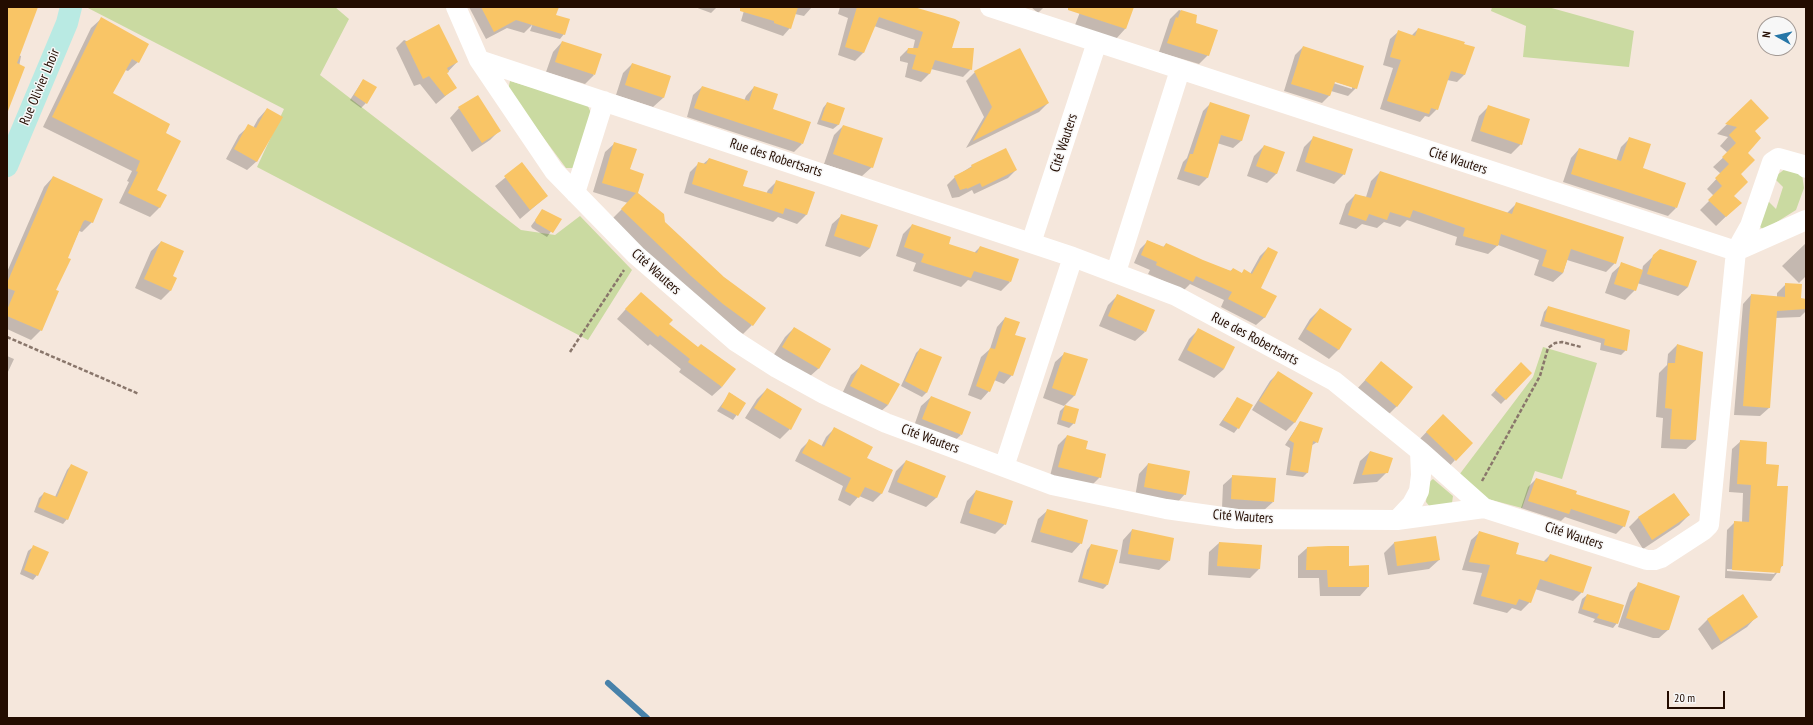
<!DOCTYPE html>
<html>
<head>
<meta charset="utf-8">
<style>
	body { margin:0 }
	#map { position:relative; width:1813px; height:725px; overflow:hidden; background:#f5e7dc; font-family:"PT Sans Narrow",sans-serif }
	canvas { display:block }
	.frame { position:absolute; inset:0; border:8px solid #230c00; pointer-events:none }
	.north { position:absolute; left:1757px; top:16px; width:40px; height:40px; box-sizing:border-box; background:#f7f7f7; border:1px solid #a29994; border-radius:50%; rotate:278deg; font-size:11px; font-weight:700; line-height:16px; text-align:center; color:#230c00 }
	.north::after { content:''; display:block; margin:auto; width:14px; height:18px; background:#2676a7; clip-path:polygon(50% 0,100% 100%,50% 72%,0 100%) }
	.scale { position:absolute; left:1667px; top:691px; width:58px; height:18px; box-sizing:border-box; border:2px solid #230c00; border-top:0; padding-left:5px; font-size:12px; line-height:14px; white-space:nowrap; color:#230c00; -webkit-text-stroke:3px #f7f7f7; paint-order:stroke }
</style>
</head>
<body>
<div id="map">
<canvas width="1813" height="725"></canvas>
<div class="frame"></div>
<div class="north">N</div>
<div class="scale">20 m</div>
</div>
<script>
const c = document.querySelector('canvas').getContext('2d');
c.lineJoin = 'round';
function fill(path, color) {
  c.fillStyle = color;
  c.fill(path, 'evenodd');
}
function shape(rows) {
  const path = new Path2D();
  for (const r of rows) {
    path.moveTo(r[0], r[1]);
    for (let i = 2; i < r.length; i += 2) path.lineTo(r[i], r[i + 1]);
  }
  return path;
}
function stroke(path, color, width, dash) {
  c.strokeStyle = color;
  c.lineWidth = width;
  c.lineCap = dash ? 'butt' : 'round';
  c.setLineDash(dash || []);
  c.stroke(path);
}
function drawText(font, color, halo, rows, align = 'center') {
  c.font = font + ' "PT Sans Narrow",sans-serif';
  c.lineWidth = 3;
  c.setLineDash([]);
  c.textBaseline = 'middle';
  c.strokeStyle = halo;
  c.fillStyle = color;
  for (const [text, x, y, turn = 0] of rows) {
    c.save();
    c.translate(x, y);
    c.rotate((+turn || 0) * Math.PI / 180);
    c.textAlign = isNaN(turn) ? turn : align;
    if (halo) c.strokeText(text, 0, 0);
    c.fillText(text, 0, 0);
    c.restore();
  }
}
const green = shape([
	[86,7,335,7,349,19,320,75,521,230,555,235,580,216,632,270,588,340,257,167,284,109],
	[1492,7,1548,7,1634,31,1629,67,1523,57,1526,26,1491,11],
	[510,81,587,104,591,113,573,168,566,168,508,90],
	[1785,169,1802,174,1804,188,1796,210,1764,230,1759,226,1768,201,1776,209,1783,187,1775,179,1777,175],
	[1543,347,1597,363,1562,479,1535,471,1522,508,1484,498,1459,475,1533,377],
	[1433,479,1453,496,1452,503,1431,508,1426,502,1428,483]
]);
const shadow = shape([
	[469,7,522,7,532,25,524,33,507,28,486,39],
	[539,7,558,7,555,16,564,34,560,39,530,31],
	[695,7,717,7,711,13],
	[745,7,812,7,804,16,795,14,790,28,783,36,741,21],
	[840,7,912,7,971,69,963,77,931,69,929,74,921,82,905,77,908,63,900,61,900,57,908,49,913,49,915,40,874,26,863,53,855,61,838,55,848,18,838,14],
	[1031,7,1044,7,1038,13],
	[1082,7,1133,7,1125,29,1116,39,1075,25],
	[1179,10,1196,16,1195,24,1208,55,1199,64,1159,52,1170,19],
	[101,19,138,62,128,71,125,70,112,93,165,134,155,191,165,195,159,208,150,217,119,203,129,182,127,181,132,171,43,127,91,28],
	[1418,29,1465,74,1457,82,1447,80,1437,109,1429,117,1425,116,1420,122,1380,109,1393,68,1383,65,1390,39,1398,32,1411,36],
	[404,40,457,62,446,74,456,87,436,104,420,84,414,86,396,48],
	[562,42,594,75,585,84,546,72,553,52],
	[1303,47,1356,88,1348,96,1331,91,1330,95,1322,103,1284,91,1295,55],
	[1330,80,1352,87,1352,89,1330,82],
	[9,51,21,56,15,89,7,97,7,53],
	[632,64,670,76,663,98,653,107,616,95,623,73],
	[975,72,1048,103,1039,112,966,148,984,117,966,81],
	[363,80,366,103,361,108,350,100],
	[702,87,744,101,746,96,754,87,802,144,794,152,687,117,693,95],
	[1751,101,1754,131,1733,196,1740,203,1716,226,1700,210,1714,196,1707,189,1721,174,1713,167,1728,153,1720,146,1728,137,1717,134],
	[827,103,844,109,838,125,833,129,817,124,823,108],
	[1211,103,1249,116,1241,141,1233,148,1217,143,1207,178,1199,186,1177,179,1183,162,1187,158,1203,111],
	[1489,106,1521,144,1511,154,1471,141,1479,116],
	[459,108,500,130,490,140,472,152,450,118],
	[267,109,257,161,247,170,226,159,239,135,249,126,253,128,258,119],
	[843,126,872,167,862,176,824,164,834,135],
	[1314,137,1344,174,1334,184,1296,171,1304,147],
	[1630,138,1641,169,1676,208,1668,216,1563,182,1571,158,1579,149,1616,161,1621,147],
	[615,143,629,170,637,193,752,325,743,334,714,313,662,267,612,219,628,203,593,192,605,152],
	[1264,146,1277,173,1267,183,1247,176,1254,156],
	[709,159,741,186,766,194,768,190,777,181,814,193,806,215,797,224,778,217,773,222,684,193,690,172,699,163,703,164],
	[522,164,547,196,520,219,495,186],
	[972,166,1016,170,1008,178,974,194,972,190,959,197,952,198,947,185,955,177],
	[1380,172,1507,213,1516,204,1615,263,1606,272,1567,260,1563,273,1553,282,1534,275,1539,260,1498,245,1488,254,1455,245,1457,237,1407,220,1400,227,1384,222,1377,228,1362,224,1356,229,1339,224,1346,204,1355,195,1366,197,1371,181],
	[53,177,92,222,82,232,79,231,67,258,41,330,31,340,7,329,7,272,44,187],
	[543,210,560,219,547,237,532,228,531,226],
	[842,215,870,248,860,257,825,246,832,224],
	[912,225,947,245,974,253,980,247,1010,282,1001,291,968,280,961,287,913,271,916,263,896,256,903,234],
	[1148,241,1163,247,1166,244,1202,261,1230,271,1233,269,1241,274,1244,271,1250,274,1260,256,1268,248,1260,288,1265,317,1256,325,1221,307,1224,300,1190,284,1184,290,1148,274,1150,270,1134,263,1140,249],
	[161,242,172,277,176,278,170,291,161,300,135,288,151,251],
	[1806,243,1806,276,1799,283,1782,266],
	[1660,250,1688,287,1678,296,1637,283,1635,290,1625,300,1605,293,1612,273,1622,264,1642,271,1643,266],
	[1786,284,1800,299,1806,300,1806,311,1800,317,1775,318,1769,408,1760,416,1734,415,1743,304,1751,295,1777,297,1777,293],
	[1118,295,1145,332,1135,341,1099,326,1108,305],
	[632,302,668,324,722,387,712,396,679,372,681,369,650,344,648,346,617,319],
	[1548,307,1626,350,1621,355,1600,350,1601,343,1540,326,1544,312],
	[1320,309,1339,349,1329,359,1298,339,1310,319],
	[1005,318,1014,336,1012,375,1004,384,994,380,989,391,981,400,968,395,981,357,990,349,997,327],
	[794,328,830,350,818,369,808,378,773,356,785,337],
	[1198,330,1224,369,1214,378,1178,360,1189,339],
	[1677,345,1696,440,1686,449,1661,448,1663,418,1656,417,1659,373,1667,365,1668,354],
	[920,349,941,358,926,393,922,397,901,386,916,353],
	[1065,353,1086,360,1074,396,1064,406,1043,398,1055,362],
	[7,356,14,359,7,374],
	[1381,363,1397,406,1387,416,1356,390],
	[1521,363,1531,373,1501,404,1491,395],
	[861,366,888,405,878,414,841,396,851,375],
	[1278,373,1312,394,1294,423,1286,431,1252,410,1270,381],
	[767,389,790,429,780,439,745,418,757,399],
	[730,393,745,403,733,420,717,411],
	[931,397,961,435,951,444,913,429,921,406],
	[1237,399,1238,428,1234,433,1219,425],
	[1065,406,1074,423,1069,428,1057,424,1060,411],
	[1300,422,1317,442,1311,446,1307,473,1303,477,1286,475,1290,448,1285,445],
	[1433,425,1455,460,1446,470,1417,442],
	[834,429,865,458,892,470,881,494,873,502,859,496,850,506,838,500,843,486,795,461,801,449,809,441,821,447,826,437],
	[1067,436,1085,450,1100,477,1091,486,1050,476,1058,445],
	[1741,441,1765,465,1776,487,1782,566,1771,581,1725,578,1727,530,1735,522,1742,522,1743,493,1729,492,1732,449],
	[1727,569,1776,572,1774,574,1727,571],
	[1370,452,1387,472,1377,482,1353,484,1360,461],
	[906,461,944,477,936,498,926,507,888,492,896,471],
	[1148,464,1185,494,1176,504,1135,497,1139,474],
	[71,465,67,519,63,524,34,512,39,498,44,493,55,497,67,470],
	[1233,476,1273,502,1263,511,1222,508,1223,485],
	[1536,479,1575,494,1624,526,1616,534,1565,517,1561,521,1521,508,1528,487],
	[976,491,1005,524,995,534,960,523,967,501],
	[1674,494,1689,515,1679,525,1643,549,1629,527,1638,518],
	[1048,510,1081,543,1072,553,1031,542,1038,519],
	[1132,530,1169,561,1159,570,1119,563,1123,540],
	[1480,532,1514,554,1543,562,1550,555,1582,592,1573,601,1535,589,1530,602,1521,611,1512,608,1507,613,1473,604,1482,573,1462,570,1471,540],
	[1435,537,1439,560,1429,569,1388,575,1384,553,1394,543],
	[1219,543,1261,546,1259,569,1250,578,1208,575,1209,552],
	[1091,545,1108,584,1103,589,1078,582,1087,550],
	[33,547,37,575,33,580,20,574,28,551],
	[1348,547,1348,567,1368,587,1360,596,1320,596,1319,578,1298,578,1298,556,1307,548],
	[1639,584,1668,630,1659,638,1653,638,1618,627,1630,592],
	[1587,595,1617,623,1613,628,1593,622,1595,619,1578,613,1582,599],
	[1743,596,1756,617,1747,627,1712,650,1698,629,1707,620]
]);
const stream = shape([
	[608,683,647,718]
]);
const building = shape([
	[7,7,38,7,17,63,25,67,8,111],
	[481,7,559,7,556,15,570,19,565,35,516,20,494,32],
	[740,7,798,7,791,29,774,23,774,21,740,11],
	[857,7,914,7,955,19,960,22,952,48,974,48,972,70,935,60,930,74,912,69,916,55,907,53,908,48,918,48,923,32,879,17,864,53,845,47],
	[1068,7,1134,7,1126,29,1068,10],
	[1181,10,1197,15,1196,23,1218,30,1209,56,1167,43,1176,17,1178,18],
	[101,17,149,44,139,63,132,59,113,93,170,124,166,133,181,141,157,190,167,195,160,208,128,193,138,172,136,171,140,161,52,117],
	[439,24,458,62,447,68,449,72,447,73,457,88,445,96,429,76,423,79,405,42],
	[1418,28,1465,42,1464,44,1475,47,1465,75,1451,71,1438,110,1431,108,1429,114,1387,101,1401,60,1390,57,1398,30,1415,36],
	[562,41,602,54,595,75,555,62],
	[1303,46,1364,66,1357,89,1335,82,1330,96,1291,84],
	[1020,48,1049,103,973,141,992,107,974,71],
	[632,63,671,76,664,98,625,85],
	[363,79,377,87,367,104,354,95],
	[702,86,749,101,754,86,778,94,773,109,811,122,803,144,694,108],
	[478,95,501,131,482,143,458,107],
	[1751,99,1769,118,1755,131,1761,138,1748,153,1755,160,1741,174,1748,182,1734,196,1742,203,1726,217,1708,200,1722,186,1715,178,1729,164,1722,157,1736,143,1729,135,1737,127,1725,124],
	[827,102,845,108,839,125,821,120],
	[1210,102,1250,115,1242,141,1221,135,1208,178,1184,171,1190,154,1193,154],
	[1488,105,1530,119,1522,145,1480,131],
	[267,108,283,117,257,162,234,149,248,124,256,128],
	[843,125,883,138,873,168,833,154],
	[1313,136,1353,149,1345,175,1305,162],
	[1629,137,1651,144,1643,168,1686,183,1677,208,1571,174,1579,148,1621,161],
	[614,142,637,149,630,169,644,174,638,193,664,214,665,222,724,277,766,308,753,326,723,304,691,276,621,209,636,193,602,183],
	[1264,145,1285,152,1277,174,1256,166],
	[1006,148,1017,170,982,187,980,183,967,189,967,188,960,190,954,176,972,167,971,165],
	[709,158,748,171,743,186,772,194,776,180,815,192,807,215,785,208,783,214,692,184,698,162,706,164],
	[522,162,548,196,530,210,504,176],
	[1380,171,1512,214,1516,202,1624,237,1616,264,1571,249,1563,273,1542,266,1547,250,1501,234,1498,246,1463,236,1465,228,1413,210,1410,218,1390,212,1387,220,1369,214,1366,221,1348,215,1355,194,1371,198],
	[53,176,103,199,93,223,85,220,83,222,68,258,71,259,56,290,59,291,42,331,7,316,7,310,15,291,7,288,7,283],
	[542,209,562,219,553,233,536,223,535,220],
	[841,214,878,225,870,248,834,236],
	[912,224,951,237,949,244,977,253,980,246,1019,259,1011,282,974,271,971,278,921,262,924,254,904,247],
	[1147,240,1164,247,1166,243,1203,260,1231,271,1233,268,1242,273,1244,269,1252,274,1268,247,1278,252,1261,288,1277,296,1265,318,1228,299,1232,292,1196,276,1193,282,1156,265,1157,262,1141,255],
	[161,241,184,251,173,276,177,278,171,291,144,279],
	[1660,249,1697,261,1688,287,1647,274,1653,255],
	[1621,262,1643,270,1636,291,1614,284],
	[1785,283,1802,284,1801,298,1806,299,1806,309,1777,311,1770,408,1743,406,1751,294,1785,297],
	[641,292,673,320,669,324,698,347,701,344,736,369,722,387,688,362,690,359,660,335,658,337,625,309],
	[1117,294,1155,310,1146,332,1108,316],
	[1548,306,1630,330,1627,351,1604,345,1605,339,1544,321],
	[1320,308,1352,329,1339,350,1306,329],
	[1005,317,1020,322,1015,335,1026,338,1013,376,999,371,990,392,976,386,990,348,995,349],
	[794,327,831,349,819,369,782,347],
	[1198,328,1235,347,1224,369,1187,350],
	[1677,344,1703,352,1696,440,1670,439,1672,409,1665,408,1668,363,1675,363],
	[920,348,942,357,927,393,905,381],
	[1064,352,1088,359,1075,396,1052,388],
	[1381,361,1413,387,1397,407,1365,380],
	[1521,362,1532,373,1506,400,1495,390],
	[861,364,900,384,888,405,850,386],
	[1278,371,1313,393,1295,423,1259,401],
	[767,388,802,409,791,430,754,408],
	[729,392,746,403,738,416,721,407],
	[931,396,971,412,962,435,922,419],
	[1237,397,1253,405,1239,429,1223,420],
	[1065,405,1079,409,1075,424,1061,420],
	[1443,414,1473,443,1456,461,1426,432],
	[1300,421,1323,428,1318,443,1313,441,1308,473,1290,470,1294,443,1289,440],
	[834,427,873,447,867,458,893,470,882,494,865,487,859,498,845,491,851,478,802,453,809,439,824,447],
	[1067,435,1088,441,1086,449,1106,454,1101,478,1058,467],
	[1740,440,1767,442,1766,464,1779,465,1777,486,1788,486,1783,566,1781,566,1780,573,1732,570,1734,521,1749,522,1751,485,1737,484],
	[1370,451,1393,458,1388,473,1362,475],
	[906,460,946,476,937,498,897,482],
	[1148,463,1190,471,1186,495,1144,487],
	[71,464,88,472,68,520,38,507,44,492,57,497],
	[1232,475,1276,478,1274,502,1231,499],
	[1536,478,1577,491,1576,494,1630,511,1625,527,1571,509,1569,514,1528,501],
	[976,490,1013,501,1006,525,969,513],
	[1674,493,1690,515,1652,540,1638,517],
	[1047,509,1088,520,1082,544,1040,532],
	[1132,529,1174,538,1170,561,1128,554],
	[1479,531,1519,543,1516,554,1547,562,1550,554,1592,567,1583,593,1540,579,1531,603,1519,599,1516,605,1481,596,1490,565,1469,562],
	[1436,536,1440,560,1397,566,1394,542],
	[1219,542,1262,545,1260,569,1217,566],
	[1091,544,1118,550,1108,585,1082,578],
	[33,545,49,552,38,576,24,570],
	[1328,546,1349,546,1349,566,1369,565,1369,587,1328,587,1327,570,1306,570,1307,547],
	[1638,582,1680,596,1669,630,1662,630,1626,618],
	[1587,594,1624,605,1618,624,1597,618,1599,614,1582,609],
	[1743,594,1758,617,1721,642,1707,619]
]);
const path = shape([
	[7,337,139,394],
	[570,352,624,270],
	[1482,481,1540,376,1548,348,1555,343,1562,342,1581,347]
]);
const street = shape([
	[456,7,479,60,554,171,636,255,735,341,777,368,824,394,886,423,1052,485,1166,509,1237,519,1397,520,1484,508,1647,560,1655,560,1661,558,1704,530,1709,525,1736,251,1750,226,1772,162,1778,158,1803,165,1806,168],
	[990,7,1736,251,1806,220],
	[479,60,1073,257,1176,296,1334,381,1420,451,1484,508],
	[575,193,604,101],
	[1031,243,1097,42],
	[1116,272,1180,70],
	[1004,467,1073,257],
	[1397,520,1412,504,1419,491,1421,475,1420,451]
]);
const secondary = shape([
	[7,166,67,23,71,7]
]);
const streetNames = [
	["Rue Olivier Lhoir",40,87,-67],
	["Cité Wauters",1064,143,-72],
	["Rue des Robertsarts",776,158,18],
	["Cité Wauters",1458,161,18],
	["Cité Wauters",656,272,42],
	["Rue des Robertsarts",1255,339,28],
	["Cité Wauters",930,439,20],
	["Cité Wauters",1243,517,4],
	["Cité Wauters",1574,536,18]
];
fill(green, '#cadaa1');
fill(shadow, '#0003');
stroke(stream, '#4882aa', 6);
fill(building, '#f9c566');
stroke(path, '#89766b', 2.5, [4, 2]);
stroke(street, '#fff', 20);
stroke(secondary, '#b9eae3', 22);
drawText('14px', '#230c00', '#f7f7f7', streetNames);
</script>
</body>
</html>
